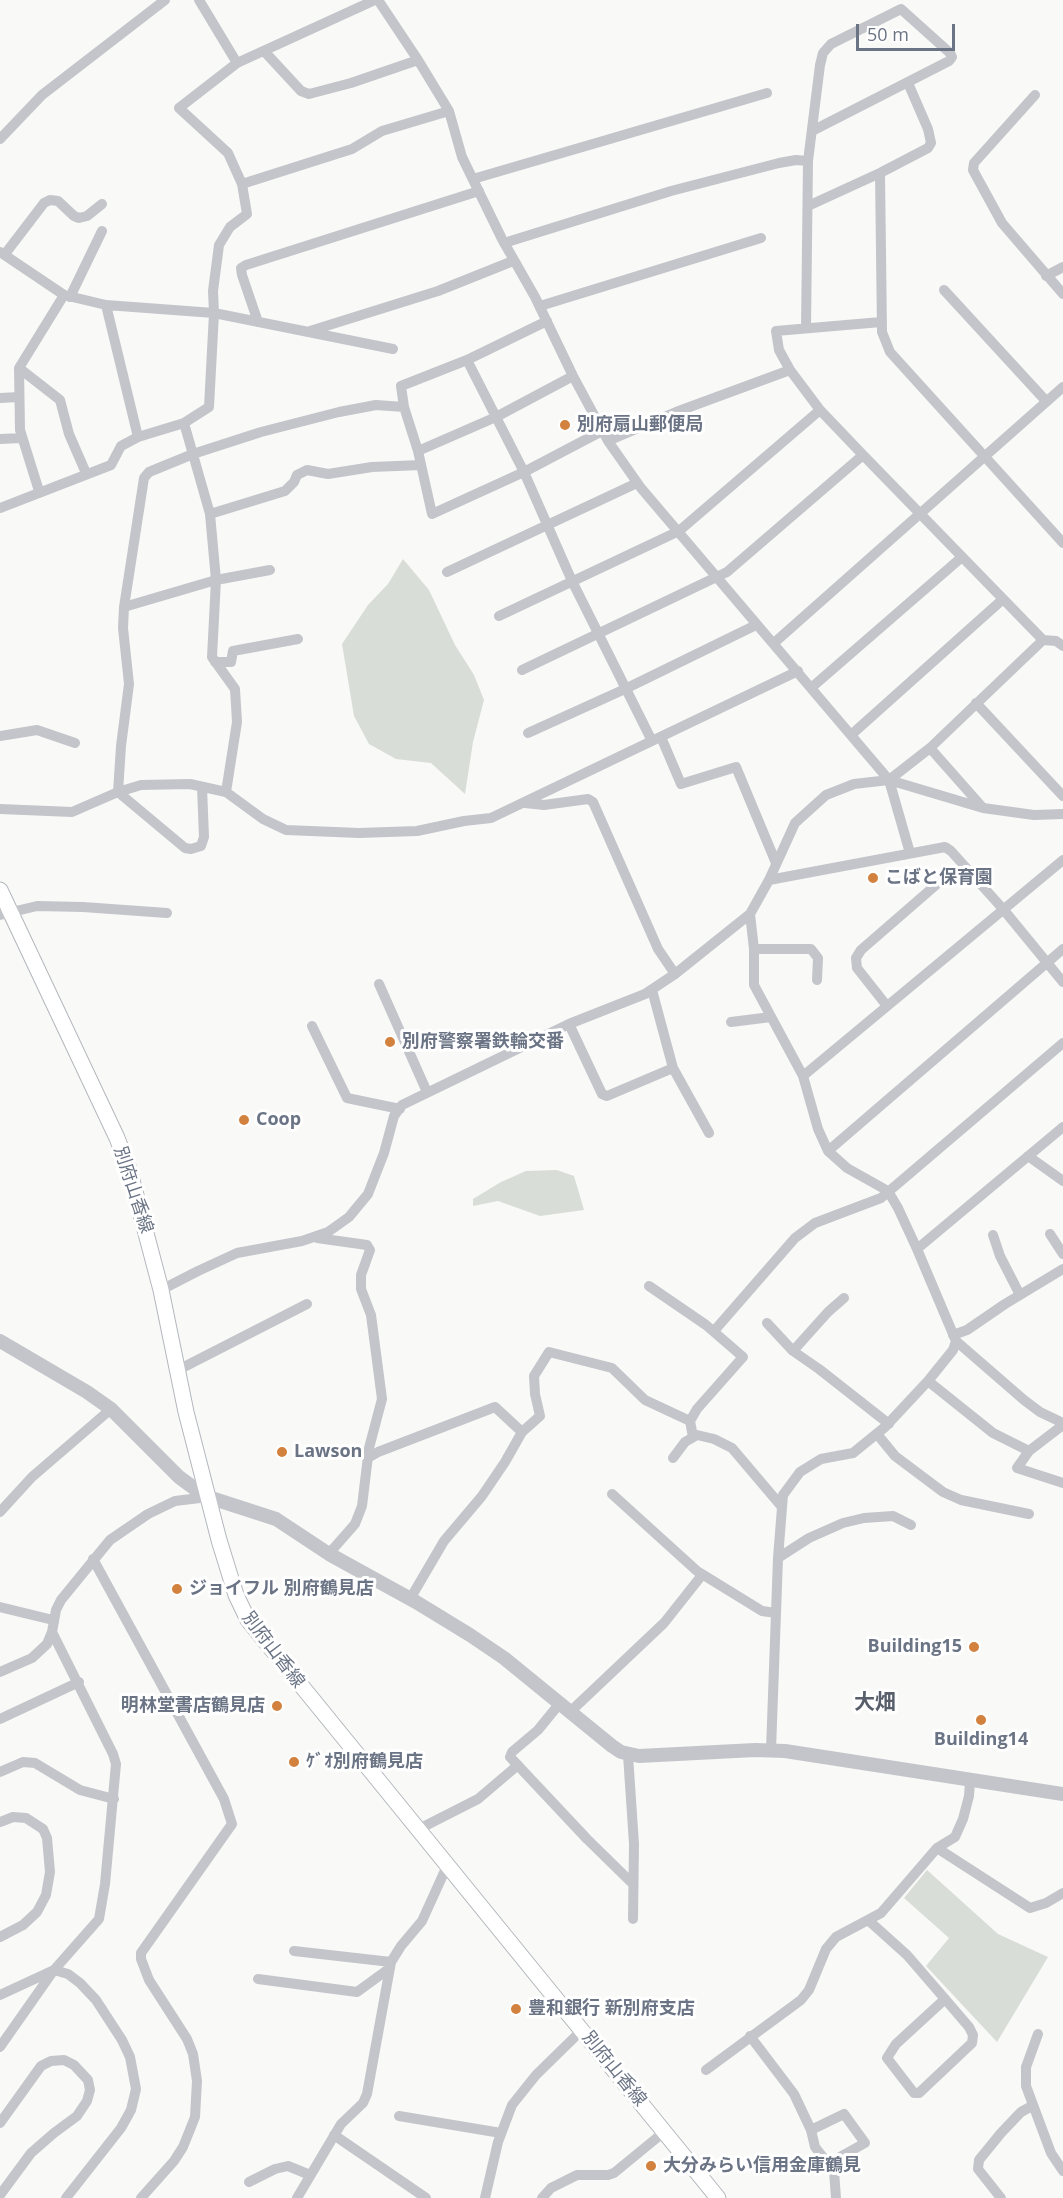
<!DOCTYPE html>
<html>
<head>
<meta charset="utf-8">
<style>
	body { margin:0 }
	#map { position:relative; width:1063px; height:2198px; overflow:hidden; background:#f9f9f7; font-family:"Open Sans",sans-serif }
	canvas { display:block }
	.scale { position:absolute; left:856px; top:24px; width:99px; height:27px; box-sizing:border-box; border:3px solid #6b7485; border-top:0; padding-left:8px; font-size:18px; line-height:21px; white-space:nowrap; color:#6b7485; -webkit-text-stroke:4px #fff; paint-order:stroke }
</style>
</head>
<body>
<div id="map">
<canvas width="1063" height="2198"></canvas>
<div class="scale">50 m</div>
</div>
<script>
const c = document.querySelector('canvas').getContext('2d');
c.lineJoin = 'round';
function fill(path, color) {
  c.fillStyle = color;
  c.fill(path, 'evenodd');
}
function shape(rows) {
  const path = new Path2D();
  for (const r of rows) {
    path.moveTo(r[0], r[1]);
    for (let i = 2; i < r.length; i += 2) path.lineTo(r[i], r[i + 1]);
  }
  return path;
}
function stroke(path, color, width, dash) {
  c.strokeStyle = color;
  c.lineWidth = width;
  c.lineCap = dash ? 'butt' : 'round';
  c.setLineDash(dash || []);
  c.stroke(path);
}
function drawText(font, color, halo, rows, align = 'center') {
  c.font = font + ' "Open Sans","Noto Sans JP",sans-serif';
  c.lineWidth = 6;
  c.setLineDash([]);
  c.textBaseline = 'middle';
  c.strokeStyle = halo;
  c.fillStyle = color;
  for (const [text, x, y, turn = 0] of rows) {
    c.save();
    c.translate(x, y);
    c.rotate((+turn || 0) * Math.PI / 180);
    c.textAlign = isNaN(turn) ? turn : align;
    if (halo) c.strokeText(text, 0, 0);
    c.fillText(text, 0, 0);
    c.restore();
  }
}
const green = shape([
	[403,559,429,590,455,645,474,675,484,700,473,742,465,794,431,763,396,759,369,744,354,716,342,644,368,605,388,584],
	[557,1170,574,1176,584,1210,540,1216,498,1201,473,1206,473,1199,501,1182,526,1171],
	[927,1870,998,1934,1048,1957,997,2042,926,1966,949,1938,904,1898]
]);
const minor = shape([
	[199,0,237,63],
	[378,0,418,60,449,111,462,157,502,239,535,297,573,376,608,441,641,488,889,780,910,853],
	[264,51,301,91,309,94,351,83,418,60],
	[1035,95,974,163,973,170,1002,223,1063,294],
	[0,139,42,95,165,0],
	[880,173,882,332,890,352,1063,543],
	[473,179,767,93],
	[242,184,352,149,382,131,449,111],
	[808,206,880,173,928,148,931,143,928,129,908,83],
	[504,243,671,191,779,163,796,160,808,161],
	[0,252,64,295,106,305,214,313,393,349],
	[5,254,44,203,50,200,58,201,74,216,79,218,87,216,102,204],
	[1046,276,1063,267],
	[944,290,1046,401],
	[70,297,102,231],
	[106,305,138,437],
	[540,306,761,238],
	[547,321,467,360,401,386,404,407,418,451,432,514,524,472,602,431],
	[258,322,242,275,241,268,246,265,479,191],
	[881,322,776,331,779,350,790,370,820,410,863,455,1043,640,1056,641,1063,646],
	[806,328,808,161,820,65,823,53,831,44,901,9,950,53,952,57,949,61,812,131],
	[310,331,438,291,513,261],
	[467,360,524,472,572,581,652,741],
	[19,368,60,400,69,434,86,473],
	[0,398,19,397],
	[184,423,210,514,216,580,212,657,235,689,237,722,226,792],
	[0,439,22,438],
	[608,441,676,412,790,370],
	[418,451,496,417,573,376],
	[39,491,20,430,19,368,64,295],
	[0,508,111,465,121,446,138,437,184,423,209,407,214,313,213,291,219,245,230,227,247,214,242,184,228,153,179,108,237,63,375,0],
	[210,514,285,491,294,482,297,475,307,470,328,474,372,467,421,465],
	[447,572,637,483],
	[124,607,216,580,270,570],
	[499,616,679,531,820,410],
	[774,643,1063,387],
	[215,662,231,662,233,651,298,639],
	[522,670,727,572,863,455],
	[811,688,962,557],
	[976,703,1063,796],
	[528,733,625,689,756,625],
	[851,735,1002,600],
	[0,736,37,730,75,743],
	[661,737,681,784,736,767,776,863],
	[930,748,983,808],
	[889,780,930,748,1043,640],
	[118,792,121,746,129,684,123,628,124,607,144,478,149,472,193,454,261,432,339,412,376,405,404,407],
	[118,792,185,848,191,849,201,846,204,837,202,787],
	[525,803,544,805,588,799,593,802,658,949,675,974],
	[0,809,72,812,118,792,141,785,190,784,226,792,263,819,286,830,359,833,417,831,464,821,491,818,798,671],
	[769,880,945,847,951,851,1003,909,1063,982],
	[750,914,754,949,754,985,803,1076,818,1129,828,1151,847,1168,888,1191,898,1208,917,1249,956,1341,953,1350,928,1381,885,1427,853,1453,821,1459,800,1472,783,1495,778,1558,771,1750],
	[0,915,37,906,83,907,167,913],
	[754,949,811,949,818,958,817,980],
	[379,984,427,1092],
	[652,990,673,1068,709,1133],
	[887,1006,857,968,856,958,861,950,937,884,968,870],
	[731,1022,771,1017],
	[569,1024,602,1094,607,1096,673,1068],
	[312,1026,347,1098,400,1109],
	[803,1076,1063,860],
	[828,1151,1063,949],
	[1028,1156,1063,1181],
	[1050,1234,1063,1254],
	[993,1235,1000,1256,1020,1295],
	[317,1238,367,1245,370,1250,361,1275,361,1289,371,1315,382,1399,369,1448,362,1506,355,1524,333,1549],
	[917,1249,1063,1127],
	[649,1286,706,1325,743,1357,697,1409,690,1421,693,1437],
	[161,1290,198,1271,237,1253,302,1241,328,1232,349,1217,368,1194,384,1153,394,1116,402,1105,569,1024,645,994,675,974,750,914,769,880,795,823,826,795,854,784,889,780,983,808,1034,815,1063,814],
	[767,1323,793,1351,819,1369,889,1424],
	[714,1331,795,1238,815,1223,881,1198,1063,1043],
	[953,1335,967,1330,1005,1304,1063,1269],
	[956,1341,1024,1400,1040,1412,1063,1423],
	[793,1351,828,1312,844,1298],
	[178,1370,307,1304],
	[928,1381,993,1433,1029,1451],
	[1063,1425,1029,1451,1017,1468,1063,1483],
	[877,1434,895,1456,943,1492,961,1500,1029,1514],
	[368,1458,378,1452,495,1407,522,1432],
	[673,1458,685,1442,697,1435,714,1439,732,1448,782,1507],
	[612,1494,697,1571,762,1611,776,1613],
	[0,1512,32,1477,111,1409],
	[778,1558,809,1538,843,1523,864,1518,893,1516,911,1525],
	[93,1559,224,1799,232,1824,141,1953,141,1959,149,1980,187,2039,193,2054,197,2081,195,2117,183,2147,174,2161,141,2198],
	[410,1599,444,1541,482,1496,505,1462,522,1432,540,1416,535,1394,534,1376,549,1352,612,1368,645,1400,690,1421],
	[0,1607,53,1620],
	[0,1672,32,1658,47,1644,52,1632,56,1610,61,1600,110,1540,148,1514,175,1501,208,1497],
	[560,1703,538,1730,512,1752,510,1757,587,1839,633,1884],
	[570,1712,664,1623,702,1575],
	[0,1719,79,1682],
	[628,1755,634,1844,633,1919],
	[0,1772,23,1762,35,1763,80,1790,114,1799],
	[0,1822,13,1817,26,1818,43,1829,47,1838,50,1872,46,1895,37,1912,23,1925,0,1937],
	[417,1830,478,1799,518,1765],
	[937,1848,1030,1908,1046,1903,1063,1893],
	[868,1920,907,1955,945,1999,969,2027,973,2035,972,2043,919,2093,914,2093,887,2058,896,2044,945,1999],
	[294,1951,391,1962],
	[258,1979,357,1992,390,1968],
	[0,1995,54,1970,68,1974,80,1983,96,2000,122,2040,130,2057,136,2089,131,2110,121,2128,66,2198],
	[1038,2034,1026,2067,1026,2086,1051,2153,1063,2171],
	[750,2036,794,2094,811,2130,815,2147,834,2171,836,2198],
	[0,2047,54,1970,99,1919,105,1884,116,1764,113,1754,52,1632],
	[706,2070,801,2000,809,1990,826,1949,836,1937,881,1913,937,1848,955,1837,963,1819,969,1796,970,1781],
	[399,2116,501,2133],
	[0,2123,41,2066,51,2061,64,2060,74,2065,88,2080,90,2090,87,2101,77,2116,54,2133,31,2153,0,2195],
	[811,2130,844,2114,865,2143,829,2163],
	[334,2135,426,2198],
	[249,2182,275,2169,288,2166,310,2175],
	[297,2198,341,2124,363,2103,367,2094,391,1962,401,1946,422,1921,447,1866],
	[485,2198,498,2142,512,2105,536,2075,582,2030],
	[542,2198,551,2188,577,2175,608,2175,614,2173,664,2132],
	[1001,2198,978,2169,979,2160,1001,2133,1021,2112,1032,2106]
]);
const tertiary = shape([
	[0,1341,87,1392,111,1409,179,1477,198,1491,208,1497,276,1519,329,1554,416,1602,470,1635,504,1658,612,1746,621,1752,639,1756,755,1750,785,1751,1063,1794]
]);
const secondary = shape([
	[0,890,117,1138,129,1169,161,1290,186,1412,219,1540,236,1595,248,1620,718,2198]
]);
const markers = [
	[565,425,6,"#d2813e"],
	[873,878,6,"#d2813e"],
	[390,1042,6,"#d2813e"],
	[244,1120,6,"#d2813e"],
	[282,1452,6,"#d2813e"],
	[177,1589,6,"#d2813e"],
	[974,1647,6,"#d2813e"],
	[277,1706,6,"#d2813e"],
	[981,1720,6,"#d2813e"],
	[294,1762,6,"#d2813e"],
	[516,2009,6,"#d2813e"],
	[651,2166,6,"#d2813e"]
];
const poiNames = [
	["別府扇山郵便局",577,425],
	["こばと保育園",885,878],
	["別府警察署鉄輪交番",402,1042],
	["Coop",256,1120],
	["Lawson",294,1452],
	["ジョイフル 別府鶴見店",189,1589],
	["Building15",962,1647,"right"],
	["明林堂書店鶴見店",265,1706,"right"],
	["Building14",981,1740,"center"],
	["ｹﾞｵ別府鶴見店",306,1762],
	["豊和銀行 新別府支店",528,2009],
	["大分みらい信用金庫鶴見",663,2166]
];
const streetNames = [
	["別府山香線",133,1190,72],
	["別府山香線",273,1650,53],
	["別府山香線",614,2069,51]
];
const quarterNames = [
	["大畑",875,1703]
];
fill(green, '#d8ddd7');
stroke(secondary, '#b3b7bd', 17);
stroke(minor, '#c3c5ca', 10);
stroke(tertiary, '#c3c5ca', 14);
stroke(secondary, '#fff', 15);
for (const [x, y, r, color] of markers) {
  const dot = new Path2D();
  dot.arc(x, y, r, 0, 2 * Math.PI);
  c.fillStyle = color;
  c.fill(dot);
  stroke(dot, '#fff', 2);
}
drawText('bold 18px', '#6b7485', '#fff', poiNames, 'left');
drawText('18px', '#6b7485', '#fff', streetNames);
drawText('bold 21px', '#585f6b', '#fff', quarterNames);
</script>
</body>
</html>
